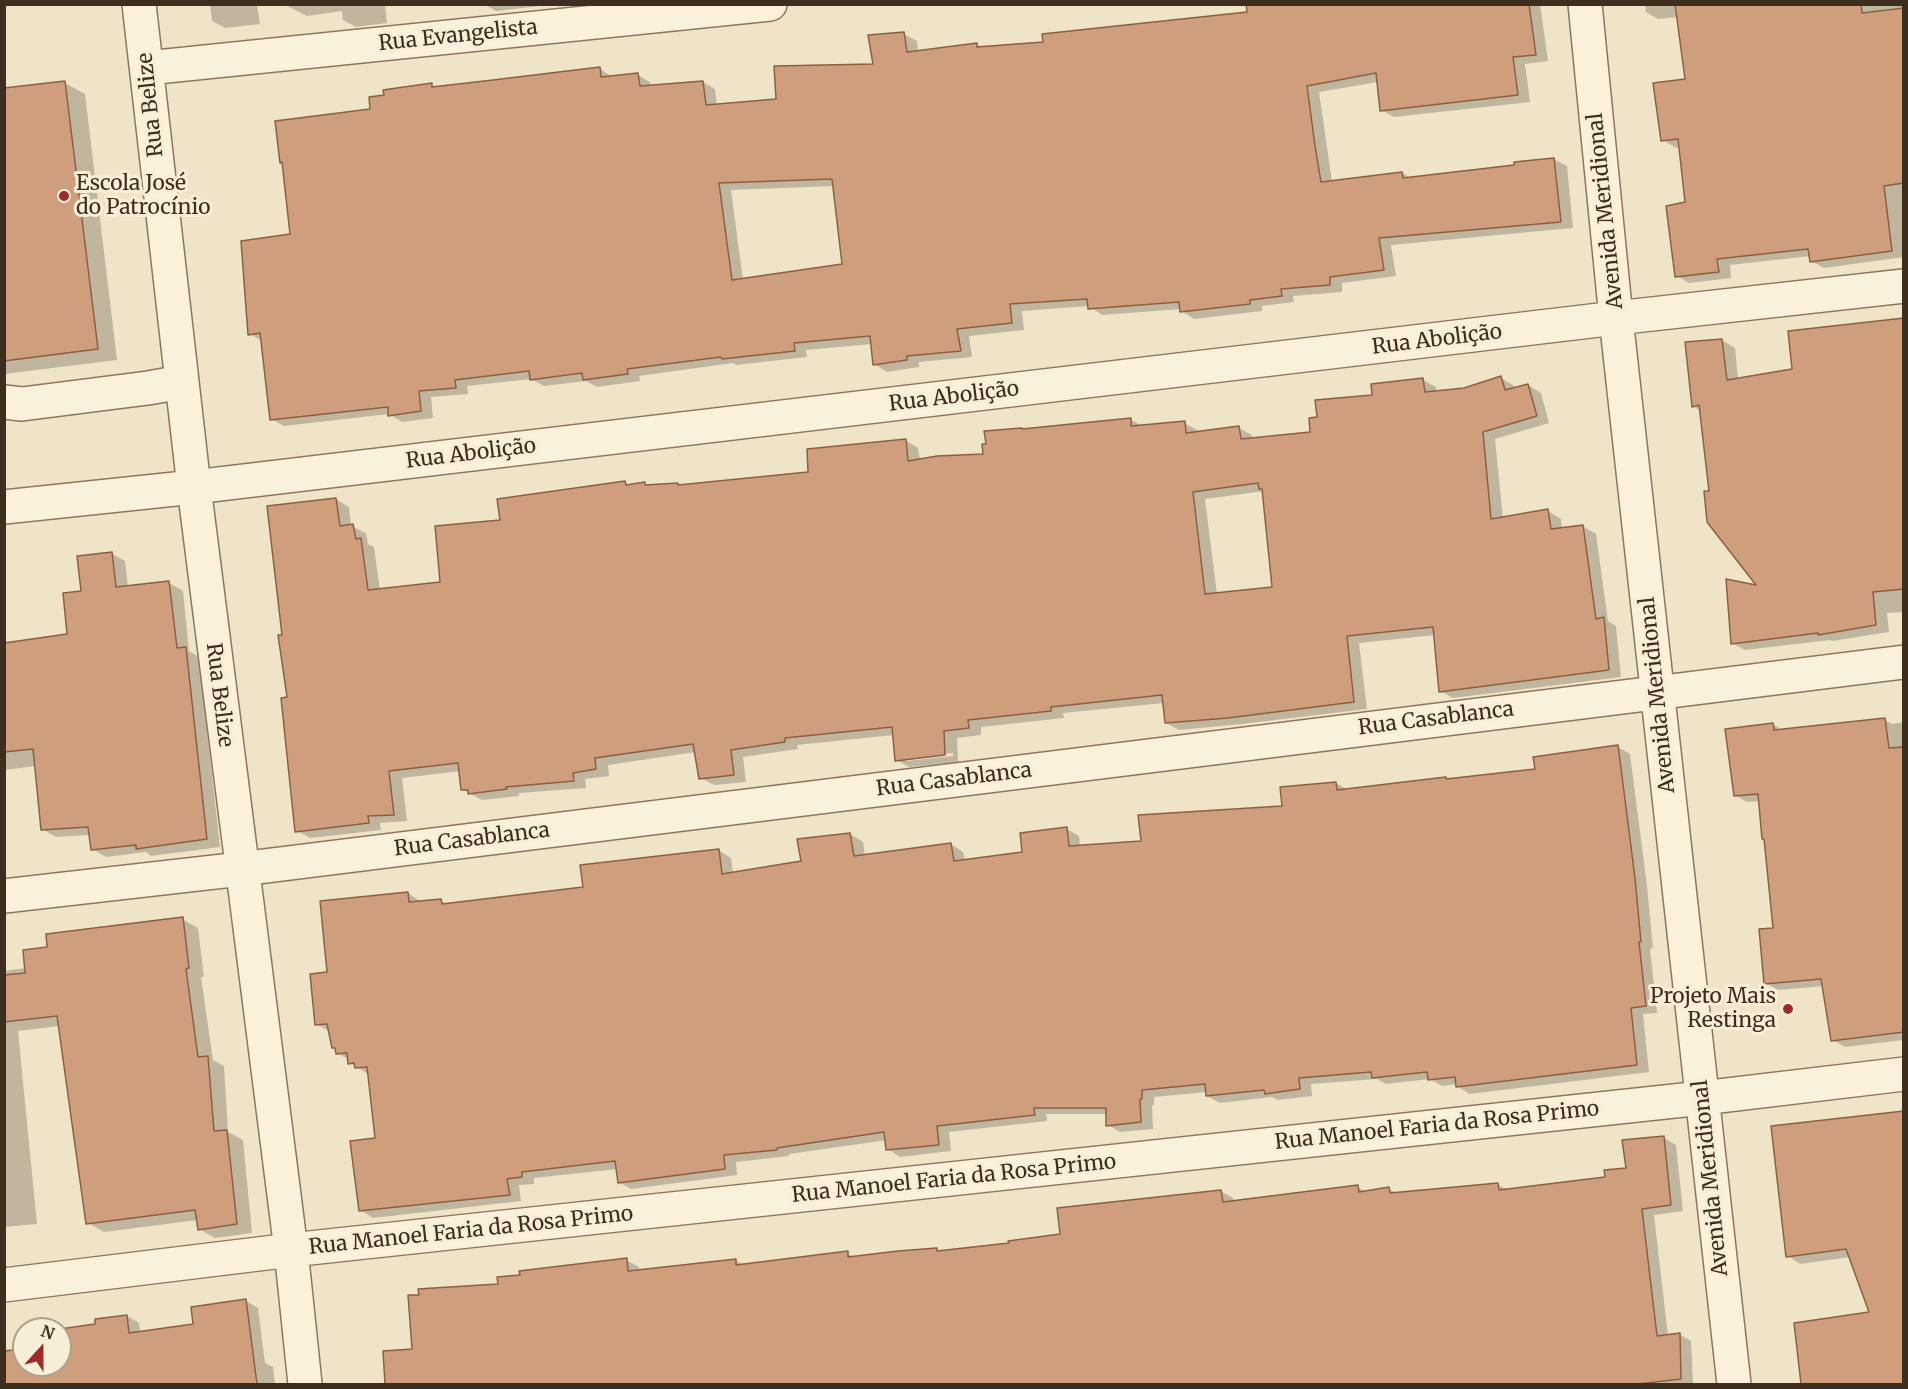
<!DOCTYPE html>
<html>
<head>
<meta charset="utf-8">
<style>
	body { margin:0 }
	#map { position:relative; width:1908px; height:1389px; overflow:hidden; background:#f0e4c8; font-family:Merriweather,serif }
	canvas { display:block }
	.frame { position:absolute; inset:0; border:6px solid #3d2e20; pointer-events:none }
	.north { position:absolute; left:12px; top:1317px; width:60px; height:60px; box-sizing:border-box; background:#f7eed8; border:2px solid #ada18e; border-radius:50%; rotate:21deg; font-size:16px; font-weight:700; line-height:24px; text-align:center; color:#3d2e20 }
	.north::after { content:''; display:block; margin:auto; width:21px; height:27px; background:#9e2a2b; clip-path:polygon(50% 0,100% 100%,50% 72%,0 100%) }
</style>
</head>
<body>
<div id="map">
<canvas width="1908" height="1389"></canvas>
<div class="frame"></div>
<div class="north">N</div>
</div>
<script>
const c = document.querySelector('canvas').getContext('2d');
c.lineJoin = 'round';
function fill(path, color) {
  c.fillStyle = color;
  c.fill(path, 'evenodd');
}
function shape(rows) {
  const path = new Path2D();
  for (const r of rows) {
    path.moveTo(r[0], r[1]);
    for (let i = 2; i < r.length; i += 2) path.lineTo(r[i], r[i + 1]);
  }
  return path;
}
function stroke(path, color, width, dash) {
  c.strokeStyle = color;
  c.lineWidth = width;
  c.lineCap = dash ? 'butt' : 'round';
  c.setLineDash(dash || []);
  c.stroke(path);
}
function drawText(font, color, halo, rows, align = 'center') {
  c.font = font + ' Merriweather,serif';
  c.lineWidth = 6;
  c.setLineDash([]);
  c.textBaseline = 'middle';
  c.strokeStyle = halo;
  c.fillStyle = color;
  for (const [text, x, y, turn = 0] of rows) {
    c.save();
    c.translate(x, y);
    c.rotate((+turn || 0) * Math.PI / 180);
    c.textAlign = isNaN(turn) ? turn : align;
    if (halo) c.strokeText(text, 0, 0);
    c.fillText(text, 0, 0);
    c.restore();
  }
}
const shadow = shape([
	[210,4,257,4,260,24,225,28,212,21],
	[283,4,385,4,387,23,356,27,343,20,342,11,307,16],
	[484,4,548,4,549,5,496,11],
	[1248,4,1540,4,1548,61,1525,64,1530,102,1394,117,1381,110,1378,82,1319,92,1328,154,1332,182,1402,173,1411,178,1516,166,1554,159,1567,166,1573,228,1391,245,1396,276,1342,283,1342,292,1293,296,1294,302,1262,306,1262,311,1194,319,1182,311,1182,309,1102,315,1089,306,1022,311,1024,330,969,336,972,357,919,362,919,367,887,372,874,364,872,344,806,350,807,357,736,365,733,363,639,376,640,381,597,387,586,381,544,386,531,379,467,386,468,394,431,397,433,418,402,422,389,414,284,426,271,419,262,341,250,334,291,236,284,163,281,162,371,111,431,85,436,88,599,68,612,77,638,75,650,82,651,87,703,82,715,89,717,106,777,100,874,66,904,34,917,41,918,52,976,45,982,48,1045,44,1249,13],
	[834,186,843,266,743,280,731,190],
	[1645,4,1904,4,1904,257,1824,268,1811,261,1811,256,1730,265,1731,278,1689,283,1677,276,1687,203,1680,147,1676,148,1663,140,1687,81,1678,17,1658,19,1646,12],
	[65,83,85,94,117,360,4,374,4,90],
	[1904,319,1904,612,1887,613,1889,632,1832,641,1830,640,1745,650,1732,643,1760,588,1710,492,1701,411,1693,406,1722,340,1735,348,1738,379,1794,370],
	[1501,378,1513,385,1515,389,1528,385,1541,393,1549,423,1495,439,1503,519,1548,511,1561,519,1562,529,1583,526,1596,534,1608,621,1616,626,1621,677,1453,698,1440,691,1435,635,1359,643,1367,709,1242,724,1179,730,1166,723,1164,703,1063,713,1064,718,981,727,981,735,957,738,958,762,909,767,896,760,894,735,797,745,798,749,743,757,746,782,714,785,701,778,696,752,608,765,609,776,585,779,586,788,519,793,519,796,482,800,462,789,461,771,402,778,407,821,380,823,381,830,310,838,297,831,284,637,336,499,349,507,351,526,366,533,368,544,374,547,380,590,441,583,502,522,625,483,630,486,645,484,648,486,678,484,681,486,810,474,905,440,918,448,920,460,985,455,1021,429,1130,419,1143,427,1184,423,1197,430,1198,433,1239,428,1252,435,1252,439,1312,433,1318,418,1374,396,1423,380,1436,387,1436,392,1465,390],
	[1264,491,1273,588,1217,594,1205,499],
	[953,753,953,756,906,761,906,758],
	[111,553,125,561,128,587,169,583,183,591,189,651,199,657,220,847,151,856,146,852,106,857,92,849,90,835,56,837,42,829,36,766,4,770,4,644,69,635,83,593],
	[1885,720,1892,724,1904,722,1904,1040,1845,1047,1833,1040,1824,986,1778,990,1766,983,1774,929,1760,801,1747,802,1735,795,1773,724,1783,731],
	[1618,747,1630,754,1647,886,1653,948,1650,949,1657,1013,1643,1014,1649,1072,1470,1094,1457,1086,1457,1084,1442,1086,1430,1079,1386,1084,1377,1079,1311,1084,1312,1096,1278,1100,1272,1097,1220,1103,1207,1096,1207,1092,1154,1097,1154,1105,1152,1106,1153,1129,1120,1132,1108,1125,1108,1114,1046,1114,1047,1121,949,1132,951,1151,900,1157,888,1149,887,1140,789,1154,789,1156,736,1162,737,1175,631,1189,619,1182,618,1169,534,1178,534,1184,519,1185,521,1201,373,1218,360,1210,377,1139,370,1075,350,1063,350,1060,337,1053,337,1049,333,1047,329,1031,316,1024,329,973,408,893,420,901,421,902,441,901,447,904,585,888,718,850,731,858,733,874,802,863,850,834,863,842,865,856,951,844,963,852,965,861,1023,853,1067,829,1079,836,1080,847,1142,843,1284,807,1336,783,1348,790,1445,778,1449,780,1536,770],
	[182,919,198,928,204,977,201,977,213,1060,224,1066,228,1132,243,1140,252,1233,215,1238,199,1229,198,1220,104,1232,88,1223,59,1026,18,1031,37,1224,4,1227,4,971,26,968,49,948],
	[1904,1112,1904,1384,1841,1384,1839,1365,1871,1314,1851,1257,1800,1264,1788,1256],
	[1664,1138,1676,1145,1683,1211,1654,1215,1668,1336,1679,1334,1691,1341,1693,1384,387,1384,385,1352,414,1350,499,1285,626,1260,639,1267,639,1271,735,1260,744,1265,847,1253,855,1258,936,1249,941,1252,1011,1244,1062,1236,1221,1191,1233,1198,1234,1202,1357,1187,1367,1192,1389,1189,1398,1194,1498,1185,1508,1190,1606,1178,1628,1169],
	[246,1301,258,1308,265,1363,273,1367,275,1384,4,1384,4,1353,24,1350,24,1365,60,1365,60,1331,97,1325,127,1316,139,1323,140,1333,195,1325]
]);
const building = shape([
	[1246,4,1529,4,1536,55,1513,57,1518,95,1380,111,1376,73,1307,86,1315,146,1321,182,1402,172,1403,178,1514,165,1514,162,1554,158,1561,222,1379,238,1384,270,1330,277,1330,285,1281,289,1282,296,1250,300,1250,304,1180,312,1179,302,1088,309,1087,299,1010,304,1012,323,957,329,961,351,907,356,907,360,873,365,870,336,794,343,795,351,722,359,721,357,627,369,628,374,583,380,582,373,530,380,529,371,455,380,456,388,419,391,421,411,388,416,388,407,270,420,260,333,248,335,241,241,290,234,282,162,280,163,275,121,370,109,369,97,384,95,383,90,432,83,432,87,493,80,600,67,601,77,638,73,640,86,703,81,706,105,776,99,774,66,873,64,868,35,904,32,907,52,977,43,977,47,1043,42,1042,34,1247,12,1246,4],
	[832,179,842,264,732,280,719,183,832,179],
	[1675,4,1861,4,1862,13,1904,8,1904,183,1884,186,1892,251,1810,262,1808,249,1717,259,1719,272,1675,277,1666,206,1685,202,1678,139,1661,141,1653,83,1685,79,1675,4],
	[65,81,98,349,4,361,4,88,65,81],
	[1904,318,1904,589,1873,592,1876,625,1818,635,1818,633,1731,644,1726,579,1756,585,1707,522,1704,491,1709,491,1699,405,1692,407,1685,342,1722,339,1727,380,1792,369,1788,331,1904,318],
	[1501,376,1505,390,1528,384,1537,416,1483,432,1491,519,1548,509,1551,529,1583,525,1596,619,1604,617,1609,670,1439,692,1433,627,1347,636,1354,702,1228,718,1165,723,1162,695,1051,707,1051,711,968,720,969,728,944,731,945,755,895,761,892,727,785,738,785,742,731,750,734,775,699,779,693,744,595,758,596,769,573,773,574,781,506,787,507,789,468,794,468,790,461,790,458,763,389,771,394,815,368,816,369,823,295,832,281,698,287,697,278,635,282,635,267,506,336,498,340,526,353,524,356,539,361,538,368,590,440,582,435,526,500,520,497,499,625,481,626,485,645,482,645,485,678,483,678,485,808,472,807,449,906,439,908,461,937,456,983,454,982,444,986,444,984,431,1022,428,1022,429,1131,418,1131,426,1185,421,1186,433,1239,426,1241,439,1310,432,1309,418,1317,417,1315,400,1372,395,1371,384,1423,378,1425,392,1464,388,1501,376],
	[1258,483,1259,489,1262,489,1272,587,1205,594,1193,492,1258,483],
	[112,552,116,587,169,581,177,648,186,647,207,839,136,849,136,845,91,850,88,827,41,830,33,749,4,752,4,643,67,634,63,593,81,591,77,556,112,552],
	[1885,718,1889,748,1904,747,1904,1032,1831,1041,1821,979,1764,984,1759,929,1773,928,1764,839,1762,839,1758,794,1734,796,1725,729,1773,723,1774,730,1885,718],
	[1618,745,1635,878,1641,942,1639,942,1646,1006,1631,1008,1637,1065,1456,1087,1455,1077,1428,1080,1427,1072,1372,1078,1371,1072,1299,1078,1300,1089,1265,1094,1264,1090,1206,1096,1205,1084,1142,1090,1142,1099,1140,1099,1141,1122,1106,1126,1106,1108,1034,1108,1035,1115,937,1126,939,1145,886,1150,884,1132,777,1148,777,1150,724,1155,725,1169,618,1183,615,1161,522,1172,522,1177,507,1179,510,1195,359,1211,350,1141,375,1138,367,1067,355,1068,354,1063,348,1064,347,1053,336,1054,335,1048,332,1048,327,1024,315,1025,310,974,327,972,320,901,408,892,409,902,441,899,442,904,583,887,580,865,719,849,722,874,801,861,797,839,850,833,854,856,951,843,954,861,1022,852,1020,833,1067,827,1069,846,1141,841,1138,815,1282,806,1280,787,1336,782,1337,790,1446,777,1446,779,1535,769,1533,757,1618,745],
	[183,917,189,968,186,969,198,1057,208,1056,214,1131,227,1130,237,1224,198,1230,195,1210,86,1224,57,1016,4,1022,4,975,25,973,23,950,47,947,46,934,183,917],
	[1904,1111,1904,1384,1801,1384,1794,1323,1869,1312,1846,1249,1786,1257,1771,1126,1904,1111],
	[1664,1136,1671,1205,1642,1209,1657,1336,1680,1333,1681,1379,1638,1384,385,1384,383,1351,412,1349,408,1295,419,1295,418,1289,498,1284,497,1277,520,1275,519,1271,627,1258,628,1271,736,1259,736,1265,848,1251,848,1257,898,1251,937,1248,937,1251,1009,1243,1008,1241,1060,1234,1057,1208,1221,1190,1223,1202,1358,1185,1359,1192,1389,1187,1390,1193,1498,1183,1499,1190,1605,1177,1604,1170,1626,1168,1622,1140,1664,1136],
	[246,1299,257,1384,4,1384,4,1351,24,1349,24,1365,60,1365,60,1329,95,1324,95,1319,127,1315,129,1333,193,1324,191,1307,246,1299]
]);
const minor = shape([
	[139,4,194,487,291,1250,305,1384],
	[1585,4,1616,318,1734,1384],
	[147,68,770,4],
	[4,402,22,404,148,388,182,382],
	[4,507,194,487,1616,318,1904,286],
	[4,896,241,869,1904,662],
	[4,1285,291,1250,1702,1098,1904,1074]
]);
const markers = [
	[64,196,6,"#9e2a2b"],
	[1788,1009,6,"#9e2a2b"]
];
const streetNames = [
	["Rua Evangelista",458,36,-6],
	["Rua Belize",151,105,-96],
	["Avenida Meridional",1606,211,-96],
	["Rua Abolição",1437,340,-7],
	["Rua Abolição",954,397,-7],
	["Rua Abolição",471,454,-7],
	["Rua Belize",219,695,83],
	["Avenida Meridional",1658,695,-96],
	["Rua Casablanca",1436,719,-7],
	["Rua Casablanca",954,780,-7],
	["Rua Casablanca",472,840,-7],
	["Rua Manoel Faria da Rosa Primo",1437,1126,-6],
	["Avenida Meridional",1711,1178,-96],
	["Rua Manoel Faria da Rosa Primo",954,1179,-6],
	["Rua Manoel Faria da Rosa Primo",471,1231,-6]
];
const poiNames = [
	["Escola José",76,184],
	["do Patrocínio",76,208],
	["Projeto Mais",1776,997,"right"],
	["Restinga",1776,1021,"right"]
];
fill(shadow, '#0003');
fill(building, '#cf9f7d');
stroke(building, '#8d5f41', 1.5);
stroke(minor, '#8d765c', 36);
stroke(minor, '#faf1dc', 33);
for (const [x, y, r, color] of markers) {
  const dot = new Path2D();
  dot.arc(x, y, r, 0, 2 * Math.PI);
  c.fillStyle = color;
  c.fill(dot);
  stroke(dot, '#f7eed8', 2);
}
drawText('21px', '#3d2e20', '#f7eed8', streetNames);
drawText('21px', '#3d2e20', '#f7eed8', poiNames, 'left');
</script>
</body>
</html>
